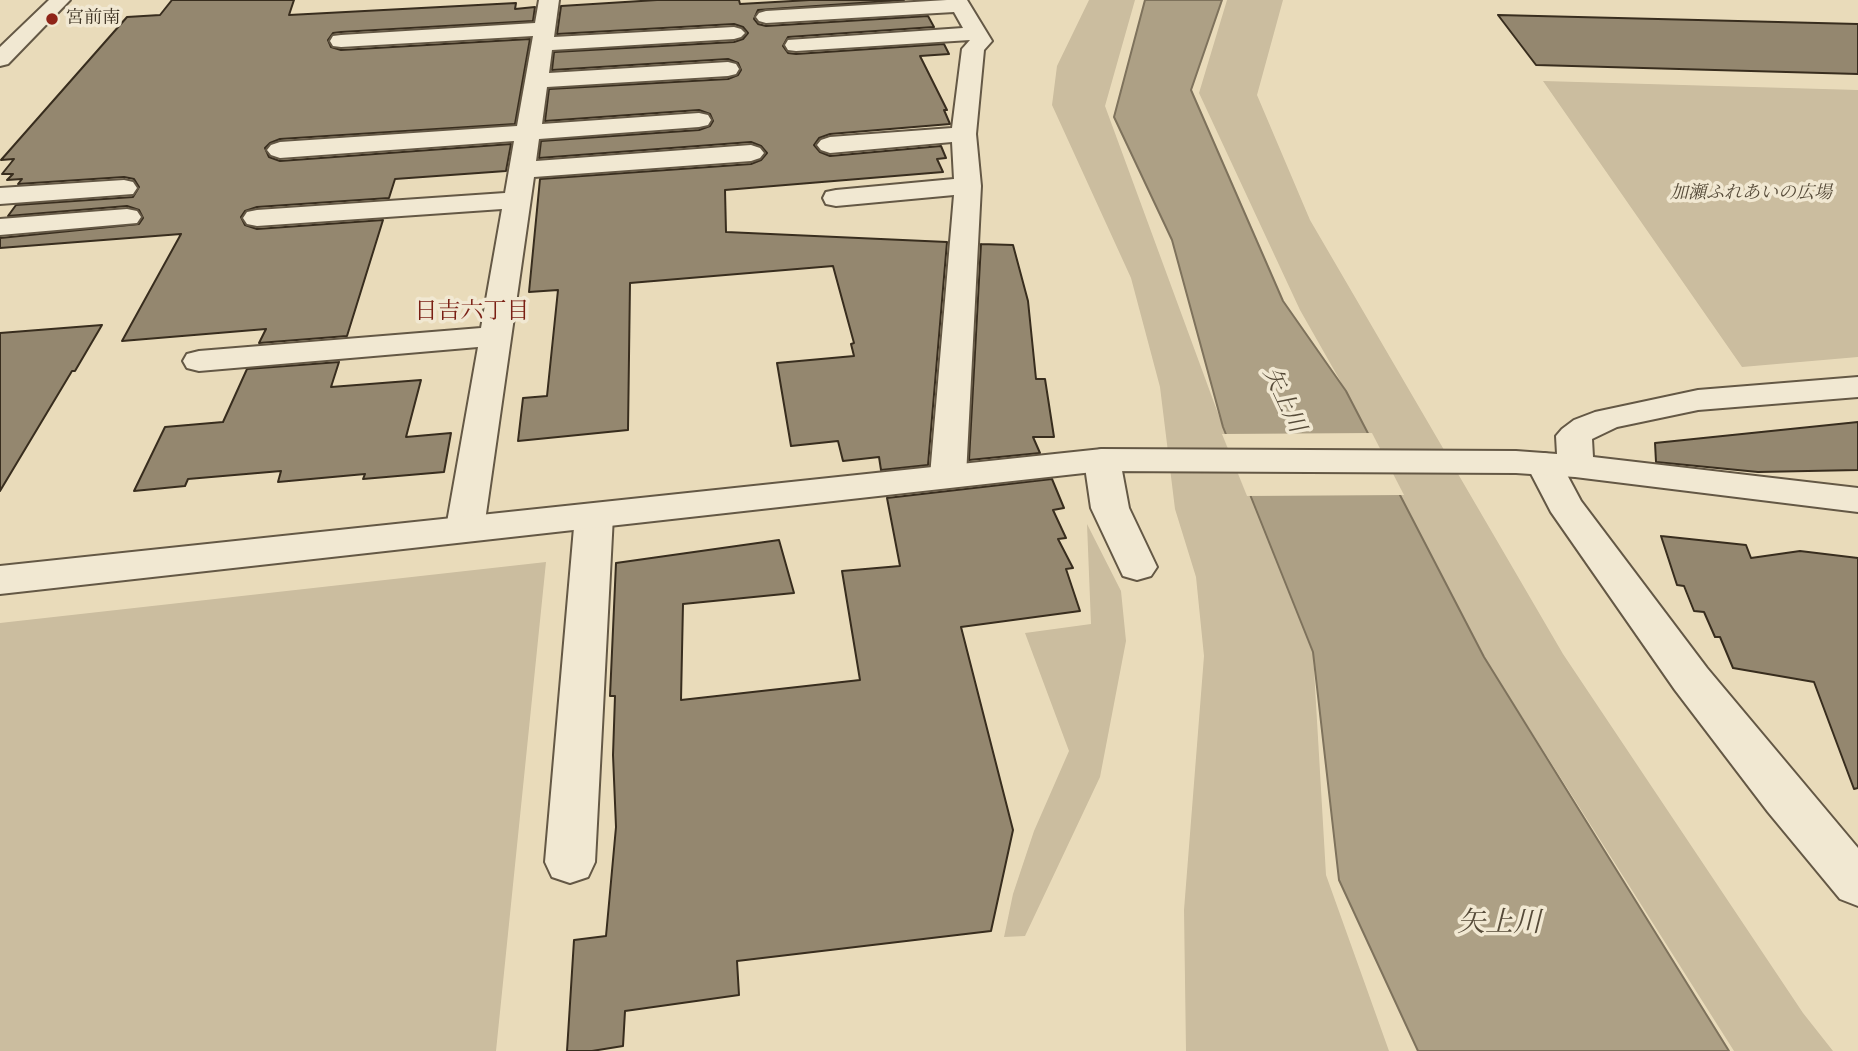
<!DOCTYPE html>
<html>
<head>
<meta charset="utf-8">
<style>
	body { margin:0 }
	canvas { display:block; background:#e9dbba }
</style>
</head>
<body>
<canvas width="1858" height="1051"></canvas>
<script>
const c = document.querySelector('canvas').getContext('2d');
c.lineJoin = 'round';
function fill(path, color) {
  c.fillStyle = color;
  c.fill(path, 'evenodd');
}
function shape(rows) {
  const path = new Path2D();
  for (const r of rows) {
    path.moveTo(r[0], r[1]);
    for (let i = 2; i < r.length; i += 2) path.lineTo(r[i], r[i + 1]);
  }
  return path;
}
function stroke(path, color, width, dash) {
  c.strokeStyle = color;
  c.lineWidth = width;
  c.lineCap = dash ? 'butt' : 'round';
  c.setLineDash(dash || []);
  c.stroke(path);
}
function drawText(font, color, halo, rows, align = 'center') {
  c.font = font + ' Alegreya,"Noto Serif JP",serif';
  c.lineWidth = 7;
  c.setLineDash([]);
  c.textBaseline = 'middle';
  c.strokeStyle = halo;
  c.fillStyle = color;
  for (const [text, x, y, turn = 0] of rows) {
    c.save();
    c.translate(x, y);
    c.rotate((+turn || 0) * Math.PI / 180);
    c.textAlign = isNaN(turn) ? turn : align;
    if (halo) c.strokeText(text, 0, 0);
    c.fillText(text, 0, 0);
    c.restore();
  }
}
const green = shape([
	[1089,0,1135,0,1105,106,1223,427,1313,652,1326,875,1389,1051,1186,1051,1184,910,1204,656,1196,577,1175,509,1160,387,1131,278,1052,105,1057,66],
	[1227,0,1283,0,1257,95,1310,220,1563,654,1803,1013,1833,1051,1734,1051,1484,657,1346,391,1300,310,1199,93],
	[1543,81,1858,90,1858,357,1742,367],
	[1087,524,1121,591,1126,641,1100,777,1025,936,1004,937,1013,894,1034,831,1069,751,1025,633,1091,624],
	[546,562,496,1051,0,1051,0,623]
]);
const water = shape([
	[1145,0,1222,0,1191,90,1283,301,1346,391,1484,657,1729,1051,1418,1051,1339,880,1313,652,1223,427,1172,240,1114,117,1145,0]
]);
const pier = shape([
	[1372,433,1404,495,1247,496,1222,434]
]);
const building = shape([
	[172,0,294,0,289,15,516,3,515,9,535,7,533,21,341,32,333,33,328,40,331,47,341,50,530,39,515,124,280,139,270,143,265,148,269,157,280,161,511,144,506,171,395,179,389,198,257,207,245,211,241,217,245,225,257,229,383,220,347,336,259,343,266,329,122,341,181,234,0,248,0,238,139,224,143,218,139,210,127,206,8,216,16,205,133,197,139,187,134,179,124,177,18,184,22,179,7,180,13,174,2,174,14,159,1,160,127,17,160,15,172,0],
	[657,0,739,0,740,4,810,0,904,0,758,10,754,19,758,24,766,26,928,16,934,27,788,37,783,46,788,53,796,54,944,44,949,54,920,56,947,110,944,110,950,124,830,134,819,138,814,145,820,152,830,156,941,146,946,158,937,159,943,172,725,190,726,232,947,242,928,465,881,470,879,457,843,461,838,441,791,446,777,363,854,356,851,344,854,343,833,266,630,283,628,430,518,441,523,398,547,396,558,290,529,292,540,179,751,164,761,160,767,153,761,146,751,142,539,158,541,141,699,130,710,126,713,121,710,114,699,110,545,121,549,89,728,79,738,75,741,70,738,63,728,59,552,70,554,52,734,42,743,39,748,33,743,27,734,24,557,34,561,6,657,0],
	[1498,15,1858,24,1858,74,1536,65,1498,15],
	[981,244,1013,245,1028,301,1036,379,1045,379,1054,437,1033,437,1040,453,969,460,981,244],
	[102,325,75,371,72,371,0,491,0,333,102,325],
	[339,362,331,387,421,380,406,437,451,433,444,472,363,479,365,474,278,482,281,471,188,479,185,486,134,491,165,427,223,422,247,369,339,362],
	[1858,422,1858,470,1758,472,1656,462,1655,443,1858,422],
	[1052,479,1064,508,1053,510,1066,538,1058,539,1073,568,1066,569,1080,611,961,627,1013,830,991,931,737,961,739,995,625,1011,623,1046,592,1051,567,1051,574,940,606,936,616,827,613,755,615,696,610,696,616,563,779,540,794,593,683,604,681,700,860,680,842,571,900,566,887,498,1052,479],
	[1661,536,1746,545,1751,558,1800,551,1858,558,1858,788,1854,789,1814,682,1733,668,1720,637,1715,637,1704,612,1694,611,1684,586,1677,585,1661,536]
]);
const minor = shape([
	[539,0,559,0,554,37,734,27,741,29,745,33,741,37,734,39,552,50,549,73,728,62,736,64,739,69,736,74,728,76,547,87,542,124,699,113,708,115,711,120,708,125,699,127,539,139,536,161,751,145,760,148,764,153,760,158,751,161,534,177,484,528,479,537,465,540,451,537,446,528,478,347,199,371,187,368,183,361,187,354,199,351,481,328,502,209,257,226,247,224,243,218,247,212,257,210,505,193,514,141,280,158,271,155,267,150,271,145,280,142,517,126,533,36,341,47,333,46,330,41,333,36,341,35,535,23,539,0],
	[947,0,967,0,992,41,984,50,976,134,981,186,966,476,961,484,948,487,935,484,930,476,954,195,836,206,826,204,823,198,826,192,836,190,954,179,952,142,830,153,821,150,817,145,821,140,830,137,952,128,962,49,970,40,796,51,788,50,785,45,788,40,963,28,954,12,766,23,759,21,756,17,759,13,766,11,947,0],
	[124,180,133,182,137,188,133,194,0,204,0,188,124,180],
	[127,209,137,211,141,217,137,223,0,235,0,219,127,209],
	[1102,449,1115,452,1120,460,1129,508,1157,567,1151,576,1137,580,1123,576,1091,508,1084,460,1089,452,1102,449],
	[1544,453,1557,456,1581,501,1707,668,1858,848,1858,906,1840,899,1768,812,1675,690,1551,512,1526,464,1531,456,1544,453],
	[594,504,607,507,613,516,595,862,588,877,570,883,552,877,545,862,575,516,581,507,594,504]
]);
const tertiary = shape([
	[49,0,70,0,8,64,0,66,0,47,49,0],
	[1858,377,1858,397,1698,410,1617,427,1592,439,1593,457,1858,488,1858,512,1575,477,1516,473,1102,471,0,594,0,566,1102,449,1516,451,1557,454,1556,436,1562,429,1574,420,1595,412,1698,390,1858,377]
]);
const markers = [
	[52,19,7,"#8f2418"]
];
const farPoinames = [
	["宮前南",66,19]
];
const farParknames = [
	["加瀬ふれあいの広場",1751,194]
];
const neighbourhoodNames = [
	["日吉六丁目",472,312]
];
const waterNames = [
	["矢上川",1283,400,65]
];
const nearWaternames = [
	["矢上川",1499,924]
];
fill(green, '#cbbd9f');
fill(water, '#ada085');
stroke(water, '#7e725c', 2);
fill(pier, '#e9dbba');
fill(building, '#94876f');
stroke(building, '#382d1e', 2);
stroke(minor, '#645845', 4);
stroke(tertiary, '#645845', 4);
fill(minor, '#f1e8d2');
fill(tertiary, '#f1e8d2');
for (const [x, y, r, color] of markers) {
  const dot = new Path2D();
  dot.arc(x, y, r, 0, 2 * Math.PI);
  c.fillStyle = color;
  c.fill(dot);
  stroke(dot, '#f1e8d2', 2.5);
}
drawText('18px', '#382d1e', '#f1e8d2', farPoinames, 'left');
drawText('italic 18px', '#554a38', '#f1e8d2', farParknames);
drawText('23px', '#7a1f14', '#f1e8d2', neighbourhoodNames);
drawText('italic 23px', '#554a38', '#f1e8d2', waterNames);
drawText('italic 28px', '#554a38', '#f1e8d2', nearWaternames);
</script>
</body>
</html>
